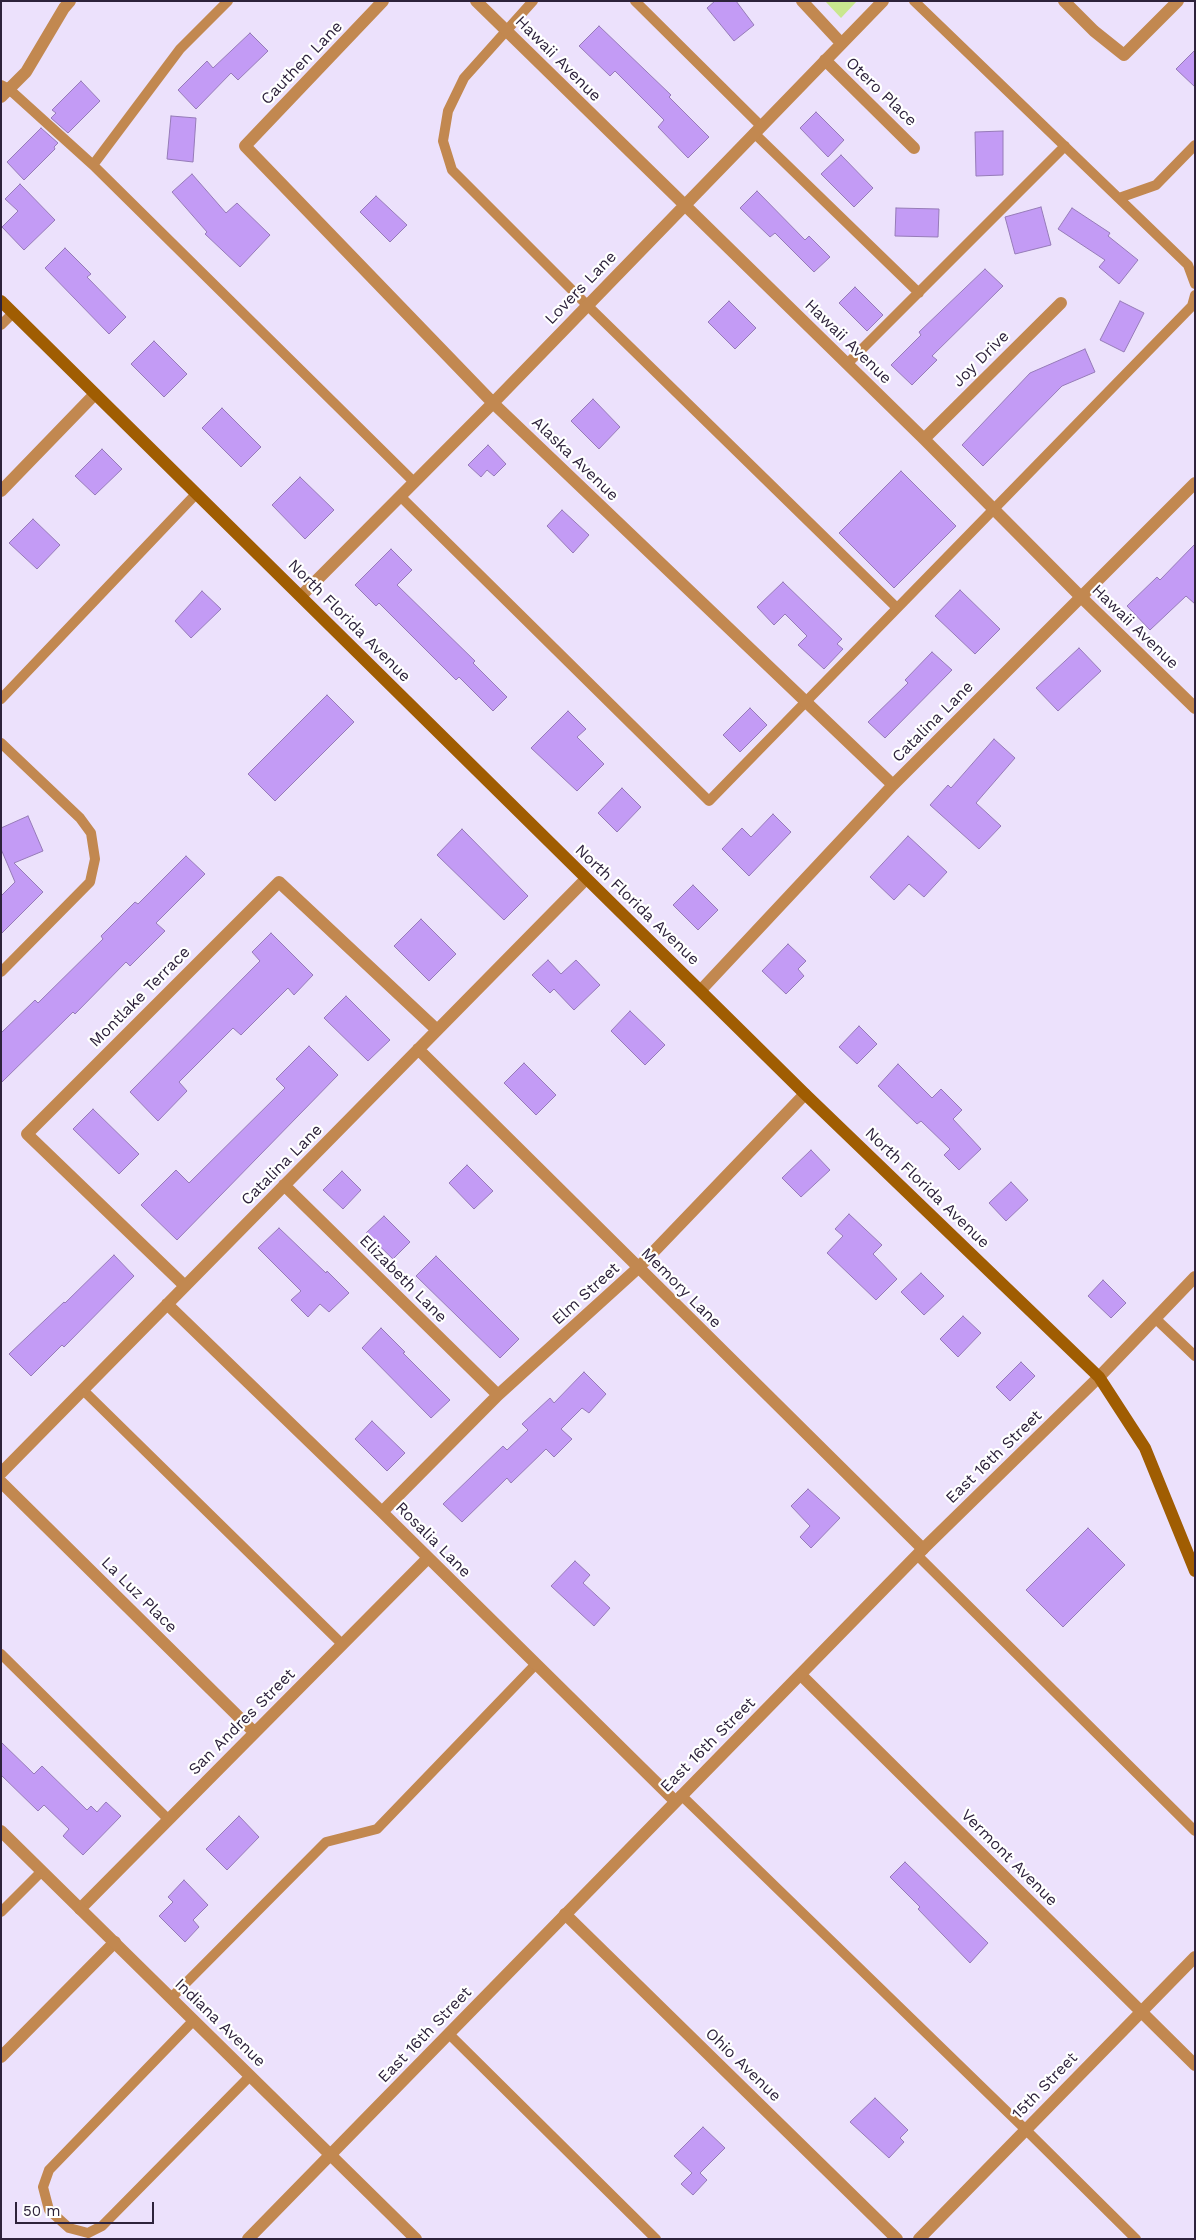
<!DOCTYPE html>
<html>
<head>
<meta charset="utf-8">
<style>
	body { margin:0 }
	#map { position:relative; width:1196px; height:2240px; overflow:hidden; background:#ece1fc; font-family:"Work Sans",sans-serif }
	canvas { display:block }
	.frame { position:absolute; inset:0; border:2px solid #2d223b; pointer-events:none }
	.scale { position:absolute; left:15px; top:2202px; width:139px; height:22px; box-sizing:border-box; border:2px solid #2d223b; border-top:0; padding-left:6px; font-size:15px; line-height:18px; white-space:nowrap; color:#2d223b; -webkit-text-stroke:4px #fff; paint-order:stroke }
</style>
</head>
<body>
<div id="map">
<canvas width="1196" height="2240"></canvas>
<div class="frame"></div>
<div class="scale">50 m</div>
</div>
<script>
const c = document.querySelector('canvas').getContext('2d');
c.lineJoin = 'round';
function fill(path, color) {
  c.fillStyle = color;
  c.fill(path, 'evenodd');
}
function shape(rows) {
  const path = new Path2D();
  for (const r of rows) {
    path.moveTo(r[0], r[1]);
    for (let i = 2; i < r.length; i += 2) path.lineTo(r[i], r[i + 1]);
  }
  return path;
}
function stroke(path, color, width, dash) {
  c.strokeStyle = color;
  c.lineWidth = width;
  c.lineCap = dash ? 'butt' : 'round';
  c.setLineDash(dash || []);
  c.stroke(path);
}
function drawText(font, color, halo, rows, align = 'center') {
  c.font = font + ' "Work Sans",sans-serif';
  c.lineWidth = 4.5;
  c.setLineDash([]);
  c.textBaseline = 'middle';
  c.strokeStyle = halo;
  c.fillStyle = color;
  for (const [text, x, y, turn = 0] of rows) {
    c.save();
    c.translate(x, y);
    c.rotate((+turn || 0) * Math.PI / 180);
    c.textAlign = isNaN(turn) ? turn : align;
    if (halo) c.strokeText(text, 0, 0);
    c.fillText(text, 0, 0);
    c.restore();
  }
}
const green = shape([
	[825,1,857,1,841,18]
]);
const building = shape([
	[715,1,736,1,754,25,734,41,707,8,715,1],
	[599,26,671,95,669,97,709,137,688,158,658,127,664,120,615,71,610,76,579,46,599,26],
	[250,33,268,51,238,80,231,73,196,109,178,90,207,61,213,68,250,33],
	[1195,50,1195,87,1176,69,1195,50],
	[81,81,100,101,68,133,51,118,56,113,52,110,81,81],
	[816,112,844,140,828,157,800,128,816,112],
	[171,116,196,118,193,162,167,159,171,116],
	[41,128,58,143,54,147,55,149,24,180,7,162,41,128],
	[1003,131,1003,175,976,176,975,132,1003,131],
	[841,155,873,188,854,207,821,174,841,155],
	[192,174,226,213,237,203,270,235,240,267,205,234,207,232,172,192,192,174],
	[20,184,55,220,24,250,2,227,18,211,5,199,20,184],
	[757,191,805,240,809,236,830,257,814,272,775,233,770,237,740,208,757,191],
	[376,196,407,225,390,242,360,212,376,196],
	[1041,207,1051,245,1015,254,1005,217,1041,207],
	[896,208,939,209,938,237,895,236,896,208],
	[1072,208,1110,233,1108,236,1138,260,1119,284,1099,267,1105,260,1058,229,1072,208],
	[65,248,91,274,87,277,126,317,109,334,45,268,65,248],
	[985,269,1003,286,932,356,937,360,912,385,891,365,921,335,919,332,985,269],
	[855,287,883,315,867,331,839,303,855,287],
	[729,301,756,328,735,349,708,322,729,301],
	[1120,301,1144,313,1124,352,1100,340,1120,301],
	[154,341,187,374,164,397,131,364,154,341],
	[1085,349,1095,372,1062,386,983,466,962,445,1030,373,1085,349],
	[593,399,620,427,599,449,571,421,593,399],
	[222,408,261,447,241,467,202,428,222,408],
	[488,445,506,464,494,476,487,470,481,477,468,465,488,445],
	[102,449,122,469,95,495,75,476,102,449],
	[901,471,956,526,894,588,839,533,901,471],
	[300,477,334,510,305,539,272,505,300,477],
	[562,510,589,535,573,553,547,526,562,510],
	[33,519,60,545,37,569,9,543,33,519],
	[1195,544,1195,604,1186,596,1150,630,1127,606,1157,577,1160,580,1195,544],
	[391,549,412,570,397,585,475,661,473,663,507,697,493,711,459,677,456,680,379,603,376,606,355,585,391,549],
	[783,582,842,639,837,644,843,649,824,669,798,645,807,636,785,614,774,625,757,607,783,582],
	[960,590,1000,629,975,654,935,616,960,590],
	[202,591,221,609,191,638,175,621,202,591],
	[1079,648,1101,671,1058,711,1036,688,1079,648],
	[932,652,952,670,885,738,868,722,908,683,905,680,932,652],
	[327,695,354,722,275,801,248,774,327,695],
	[750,708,767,725,740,752,723,735,750,708],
	[568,711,586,729,577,737,604,764,577,791,531,748,568,711],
	[994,739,1015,758,976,803,1001,826,979,849,930,805,948,785,951,788,994,739],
	[622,788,641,807,617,832,598,813,622,788],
	[773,814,791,832,749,876,722,849,742,828,751,837,773,814],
	[28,816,43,851,14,863,43,892,1,934,1,896,15,882,1,849,1,828,28,816],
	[462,829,528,896,504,920,437,855,462,829],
	[908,836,947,872,924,897,909,884,894,900,870,877,908,836],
	[186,856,205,874,156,923,165,931,130,966,126,962,75,1014,73,1012,1,1083,1,1033,35,1000,38,1003,103,939,101,936,135,902,138,904,186,856],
	[693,885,718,910,698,930,673,905,693,885],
	[421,919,456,954,429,981,394,946,421,919],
	[271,933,313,975,294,995,288,988,241,1035,233,1028,179,1082,187,1091,158,1121,130,1092,260,961,252,952,271,933],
	[788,944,806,961,798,969,804,976,786,994,762,971,788,944],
	[548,960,561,974,576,960,600,985,574,1010,554,989,550,993,532,975,548,960],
	[346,996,390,1040,368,1061,324,1018,346,996],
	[630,1011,665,1045,645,1065,611,1031,630,1011],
	[859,1026,877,1044,857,1064,839,1047,859,1026],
	[309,1046,338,1075,177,1240,141,1205,176,1170,189,1183,285,1088,276,1079,309,1046],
	[524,1063,556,1095,536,1115,504,1083,524,1063],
	[898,1064,932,1098,941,1089,962,1110,953,1119,981,1149,959,1170,944,1155,950,1149,921,1121,917,1124,878,1086,898,1064],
	[93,1109,139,1154,119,1174,73,1129,93,1109],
	[811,1150,830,1170,801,1197,782,1178,811,1150],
	[467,1165,493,1191,474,1209,449,1183,467,1165],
	[342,1171,361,1190,343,1209,323,1190,342,1171],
	[1011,1182,1028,1200,1006,1221,989,1203,1011,1182],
	[849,1214,882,1245,873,1254,897,1279,876,1300,827,1253,843,1236,835,1229,849,1214],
	[384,1216,410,1242,393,1259,366,1233,384,1216],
	[279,1228,326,1273,327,1271,349,1293,329,1312,320,1304,308,1317,291,1300,301,1291,258,1248,279,1228],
	[114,1255,134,1276,64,1347,62,1345,31,1376,9,1354,64,1302,65,1303,114,1255],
	[436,1256,519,1339,500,1358,416,1276,436,1256],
	[921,1273,944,1296,924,1315,901,1292,921,1273],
	[1103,1280,1126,1303,1111,1318,1088,1296,1103,1280],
	[963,1316,981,1333,958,1357,940,1339,963,1316],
	[381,1328,405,1352,403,1353,450,1400,431,1418,362,1348,381,1328],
	[1021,1362,1035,1376,1010,1401,996,1387,1021,1362],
	[584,1372,606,1394,589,1413,582,1408,561,1429,572,1439,554,1457,546,1449,511,1483,507,1478,462,1522,443,1504,503,1446,507,1450,528,1430,522,1424,550,1398,554,1403,584,1372],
	[372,1421,405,1453,387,1471,355,1439,372,1421],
	[808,1489,840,1518,811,1548,800,1537,810,1526,791,1506,808,1489],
	[1088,1528,1125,1565,1063,1627,1026,1590,1088,1528],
	[575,1561,590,1575,583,1583,610,1608,594,1626,551,1586,575,1561],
	[1,1742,34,1774,42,1766,87,1810,91,1806,97,1812,106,1802,121,1816,83,1855,63,1836,69,1829,44,1805,38,1811,1,1775,1,1742],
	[239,1816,259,1837,227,1870,206,1849,239,1816],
	[905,1862,988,1943,970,1963,918,1909,920,1907,890,1877,905,1862],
	[184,1880,208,1905,193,1920,199,1927,185,1942,159,1916,173,1902,168,1897,184,1880],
	[875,2098,908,2130,900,2138,904,2142,889,2158,850,2122,875,2098],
	[703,2127,725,2148,700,2173,707,2180,693,2195,681,2184,692,2173,674,2156,703,2127]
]);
const service = shape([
	[533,1,464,78,448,111,443,141,452,170,587,305,897,608],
	[635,1,761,126],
	[914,1,1188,265,1195,284],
	[1,85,9,89,93,165,414,482],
	[754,133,919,293],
	[93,165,180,49,228,1],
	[1119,198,1156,185,1195,145],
	[1,325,13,313],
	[847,364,1065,146],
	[400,496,709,801,1192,306,1195,295],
	[1,699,196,494],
	[1,743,80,818,91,833,95,859,90,882,1,972],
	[1155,1318,1195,1356],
	[83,1390,342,1644],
	[917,1555,1195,1831],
	[1,1654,168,1819],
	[681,1795,1026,2130,1136,2239],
	[1,1912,42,1871],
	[171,1998,326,1842,377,1829,536,1664],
	[194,2020,49,2170,43,2187,49,2210,69,2228,88,2233,102,2226,250,2076],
	[449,2034,656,2239]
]);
const minor = shape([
	[383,1,245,146,493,403,893,785],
	[476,1,924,439,1080,596,1195,708],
	[802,1,841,43],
	[1064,1,1094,31,1124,55,1178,1],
	[825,60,914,148],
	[1,97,26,72,64,8,70,1],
	[924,439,1061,303],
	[1,491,95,394],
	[301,596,493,403,883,1],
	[701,990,893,785,1195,483],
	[418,1049,923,1549],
	[284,1185,498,1395],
	[185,1286,27,1134,279,882,437,1030],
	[167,1304,382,1512,675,1801],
	[1,1473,586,879],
	[1,1482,254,1732],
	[382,1512,498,1395,638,1268,805,1094],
	[801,1675,1195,2065],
	[80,1909,428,1558],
	[565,1914,897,2239],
	[1,2057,115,1942],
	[919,2239,1195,1957]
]);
const tertiary = shape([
	[1,1831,416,2239],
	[248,2239,923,1549,1099,1377,1195,1277]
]);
const secondary = shape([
	[1,301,805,1094,1099,1377,1145,1448,1195,1571]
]);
const streetNames = [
	["Hawaii Avenue",558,59,45],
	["Cauthen Lane",302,63,-46],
	["Otero Place",881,92,44],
	["Lovers Lane",581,288,-46],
	["Hawaii Avenue",848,342,44],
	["Joy Drive",981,359,-45],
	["Alaska Avenue",575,459,44],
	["North Florida Avenue",349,621,45],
	["Hawaii Avenue",1135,627,44],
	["Catalina Lane",933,722,-45],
	["North Florida Avenue",637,905,44],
	["Montlake Terrace",140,997,-45],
	["Catalina Lane",282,1165,-45],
	["North Florida Avenue",927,1188,44],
	["Elizabeth Lane",403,1279,45],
	["Memory Lane",681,1288,45],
	["Elm Street",586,1294,-42],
	["East 16th Street",994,1457,-44],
	["Rosalia Lane",433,1540,45],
	["La Luz Place",139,1595,45],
	["San Andres Street",242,1722,-45],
	["East 16th Street",708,1745,-45],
	["Vermont Avenue",1009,1858,45],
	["Indiana Avenue",220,2023,44],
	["East 16th Street",425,2035,-46],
	["Ohio Avenue",743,2065,44],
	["15th Street",1045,2086,-46]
];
fill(green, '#c9e78f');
fill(building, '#c39bf5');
stroke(building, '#967bb8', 1);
stroke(service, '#c28850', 10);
stroke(minor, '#c28850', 12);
stroke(tertiary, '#c28850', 12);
stroke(secondary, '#a05d02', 12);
drawText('16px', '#2d223b', '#fff', streetNames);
</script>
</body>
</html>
